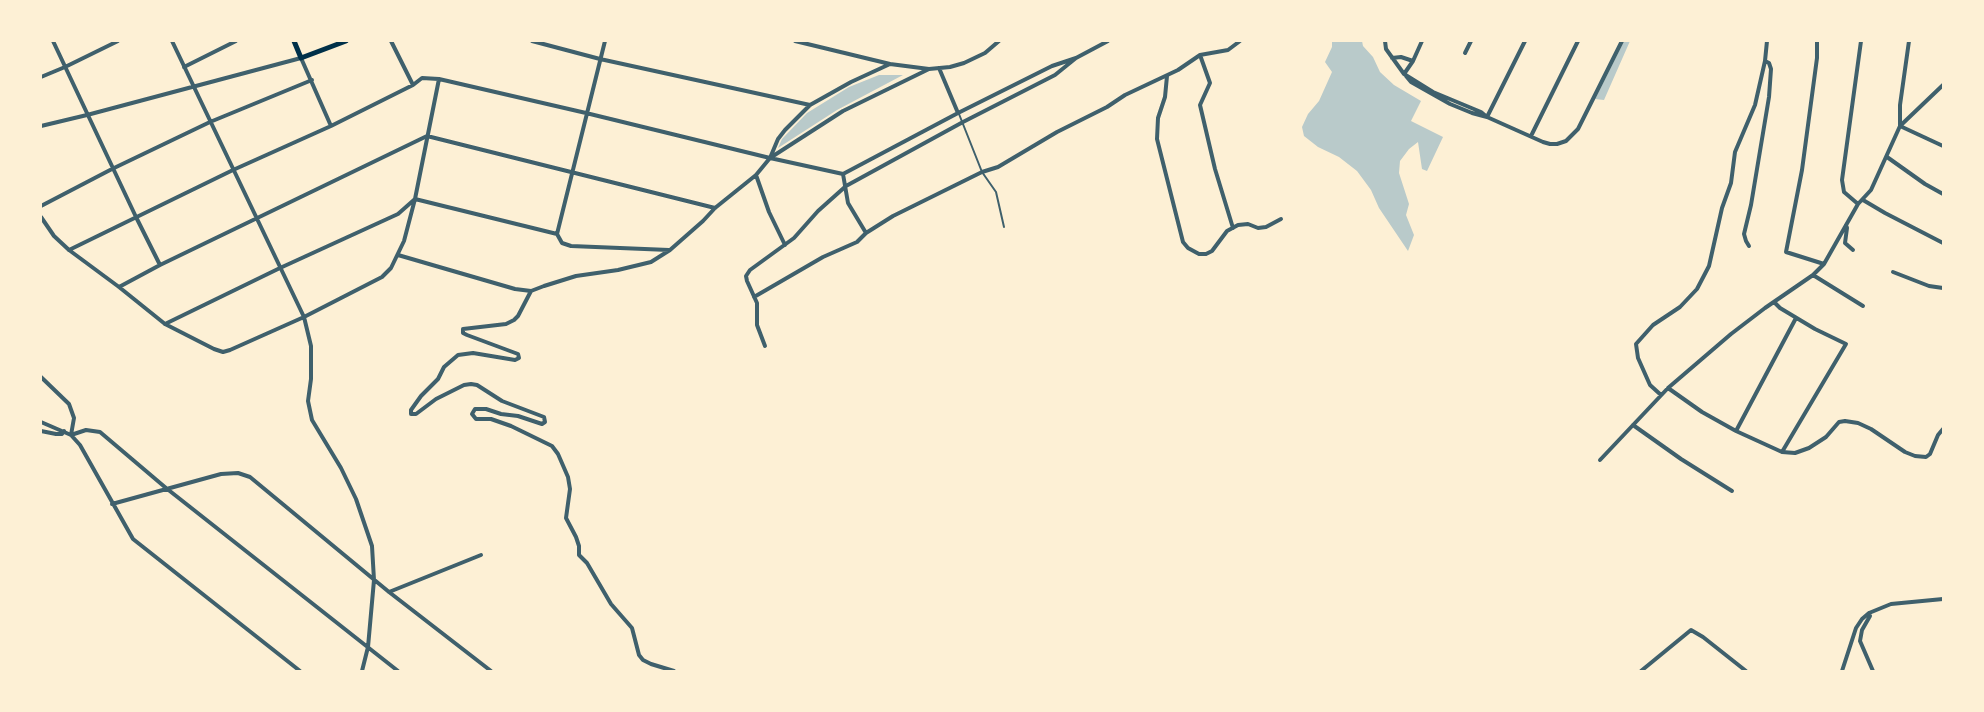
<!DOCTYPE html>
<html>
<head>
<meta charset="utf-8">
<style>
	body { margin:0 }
	#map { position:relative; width:1984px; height:712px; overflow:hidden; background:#fdf0d5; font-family:"Space Grotesk",sans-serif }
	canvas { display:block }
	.frame { position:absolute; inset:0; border:42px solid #fdf0d5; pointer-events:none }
</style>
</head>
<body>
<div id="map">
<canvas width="1984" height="712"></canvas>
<div class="frame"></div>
</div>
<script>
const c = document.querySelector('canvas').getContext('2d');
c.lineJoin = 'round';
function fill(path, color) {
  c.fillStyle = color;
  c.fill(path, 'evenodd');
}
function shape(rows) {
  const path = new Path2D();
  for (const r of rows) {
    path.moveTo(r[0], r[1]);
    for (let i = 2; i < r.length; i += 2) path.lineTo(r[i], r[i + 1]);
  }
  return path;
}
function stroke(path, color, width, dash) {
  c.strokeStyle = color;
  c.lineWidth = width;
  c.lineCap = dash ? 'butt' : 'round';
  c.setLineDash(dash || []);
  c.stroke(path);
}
const green = shape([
	[1332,41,1362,41,1363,46,1373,57,1380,72,1394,85,1421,101,1411,121,1443,137,1427,171,1422,169,1418,142,1409,149,1400,161,1399,173,1409,204,1406,215,1414,235,1408,251,1379,208,1371,190,1357,171,1339,157,1318,147,1304,136,1302,127,1308,114,1319,101,1332,72,1325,62,1332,47],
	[1624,41,1630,41,1604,100,1595,99],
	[879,75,903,75,837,110,778,148,782,139,807,113,849,87]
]);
const service = shape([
	[959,114,982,172,996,192,1004,227]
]);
const minor = shape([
	[53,41,136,217,160,265],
	[172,41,304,317,311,346,311,379,308,401,312,420,341,468,356,499,372,546,374,580,368,647,362,671],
	[391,41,413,85],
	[532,41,600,59,810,105],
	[795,41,890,64],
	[1385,41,1386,49,1404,74,1433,92,1481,112,1487,117],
	[1817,41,1817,58,1802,170,1786,252,1824,264],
	[1465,53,1471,41],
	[1200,55,1210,83,1200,105,1215,169,1233,228],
	[1392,58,1401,57,1413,61],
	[184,67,236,41],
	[939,68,958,113],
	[1404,74,1413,61,1422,41],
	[1167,76,1165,97,1158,118,1157,139,1183,242,1188,248,1199,254,1206,254,1212,251,1227,231,1238,225,1248,224,1258,228,1266,227,1281,219],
	[1406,76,1411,82,1450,104,1472,113,1487,117,1543,142,1550,144,1557,144,1566,141,1578,129,1622,41],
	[41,77,65,67,118,41],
	[1487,117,1525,41],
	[41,126,87,115,301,58,331,126],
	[1900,126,1900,105,1909,41],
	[1900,126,1943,146],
	[427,136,715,208],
	[1531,136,1578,41],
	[1887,157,1925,184,1943,194],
	[770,158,843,111,929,69],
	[843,174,958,113,1052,66,1076,58,1108,41],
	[843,174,848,203,866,233],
	[756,175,769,212,785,245],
	[415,199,557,234],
	[1863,200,1885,213,1943,243],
	[1858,204,1844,192,1842,180,1861,41],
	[41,206,112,169,210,122,312,80],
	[41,217,54,236,69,250,119,287,165,324,214,349,223,352,230,350,304,317,382,277,391,268,404,241,415,199,439,79],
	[1846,225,1847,228,1845,243,1853,250],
	[557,234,605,41],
	[557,234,562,243,571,246,669,250],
	[1749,246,1746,241,1744,234,1751,205,1769,97,1771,69,1769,63,1765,61],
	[69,250,233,170,331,126,413,85,422,78,439,79,586,113,770,158,843,174],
	[398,255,515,289,531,291],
	[1893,272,1929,286,1943,288],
	[1813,275,1863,306],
	[119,287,160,265,427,136],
	[754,297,823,257,857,242,866,233,893,216,982,172,998,167,1057,132,1107,107,1125,95,1178,70,1200,55,1228,50,1240,41],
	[1774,302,1780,308,1815,329,1846,344,1782,452],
	[165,324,280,268,398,214,415,199],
	[765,346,757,325,757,303,747,281,746,276,750,270,794,238,818,211,846,186,963,122,1055,75,1076,58],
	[41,377,69,404,74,418,71,435],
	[1668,388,1702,412,1736,431,1782,452,1795,453,1809,448,1826,437,1839,422,1845,421,1858,423,1871,429,1905,452,1915,456,1926,457,1930,454,1938,435,1943,429],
	[1661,395,1650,385,1638,358,1636,344,1653,325,1680,307,1697,289,1709,266,1722,208,1731,183,1735,152,1755,105,1765,61,1767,41],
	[41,422,71,435,80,445,133,539,300,671],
	[1633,425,1681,459,1732,491],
	[41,431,56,434,62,434,64,431],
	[1736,431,1796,318],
	[71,435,86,430,100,432,166,488,398,671],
	[1600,460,1668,388,1731,334,1765,308,1813,275,1824,264,1858,204,1871,190,1900,126,1943,85],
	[112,504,221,474,238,473,250,477,389,592,491,671],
	[389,592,481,555],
	[1869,613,1870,616,1862,630,1860,641,1873,671],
	[674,671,651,664,643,660,639,655,632,628,611,604,587,563,579,555,579,546,576,537,566,518,570,489,568,477,558,454,552,446,511,426,491,419,476,419,472,414,475,409,486,409,501,414,518,416,542,424,545,422,544,417,502,401,477,385,471,384,464,385,436,399,416,414,411,414,411,410,421,396,438,379,444,367,458,355,473,353,515,360,519,358,518,354,467,335,463,333,463,329,506,324,514,320,518,316,531,291,544,286,576,276,618,270,651,262,670,250,703,221,715,208,756,175,770,158,778,139,785,130,810,105,851,82,890,64,929,69,950,67,964,63,985,53,999,41],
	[1641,671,1691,630,1703,637,1746,671],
	[1842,671,1856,628,1862,619,1869,613,1891,604,1943,599]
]);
const secondary = shape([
	[294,41,301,58,346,41]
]);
fill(green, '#b9caca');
stroke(service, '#3f606c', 2);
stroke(minor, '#3f606c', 4);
stroke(secondary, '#003049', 5);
</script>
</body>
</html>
